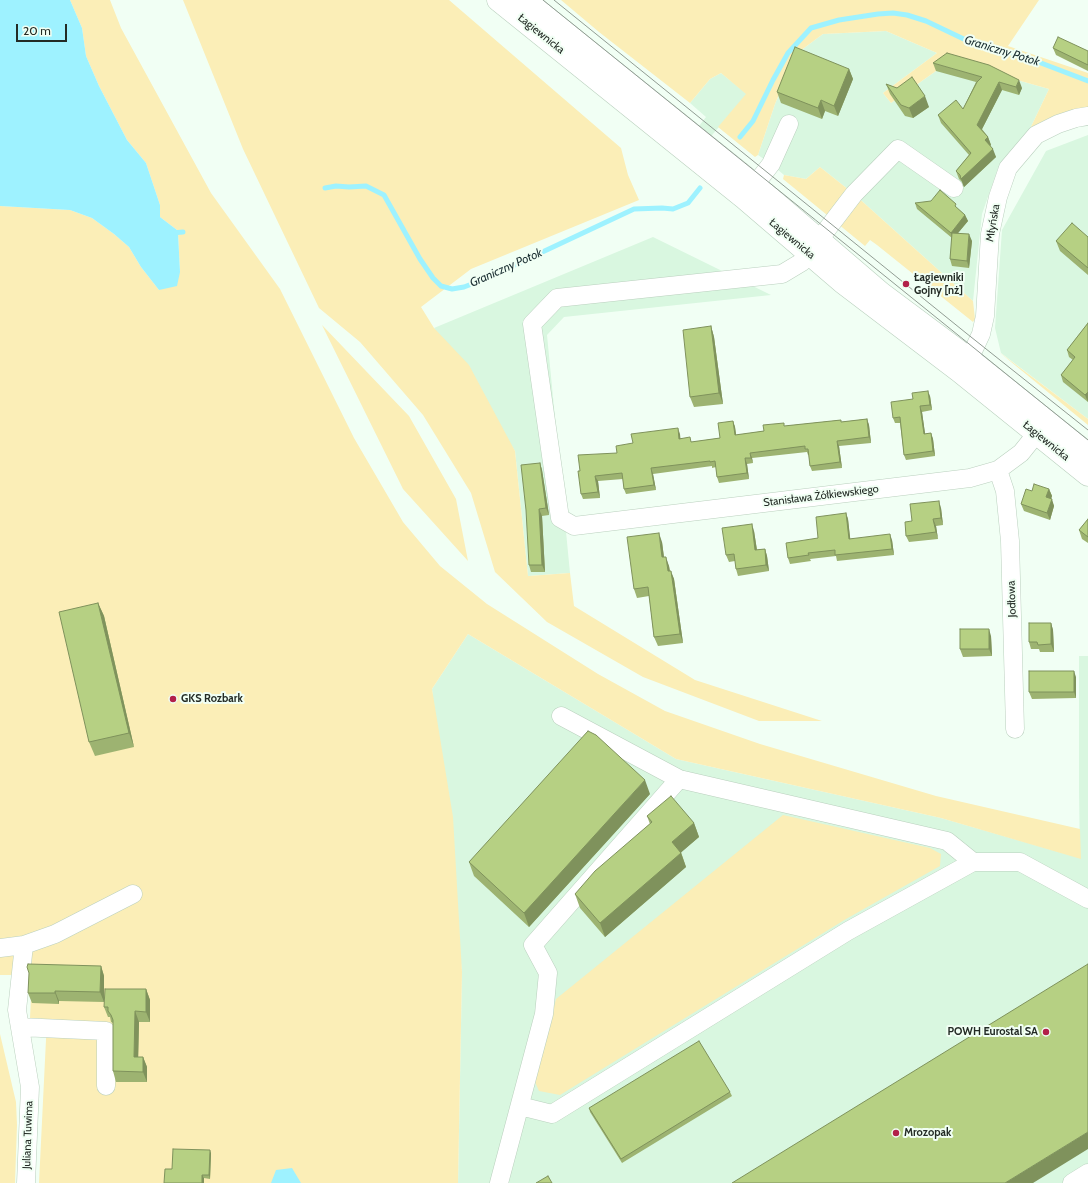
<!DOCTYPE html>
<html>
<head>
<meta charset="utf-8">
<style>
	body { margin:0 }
	#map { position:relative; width:1088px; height:1183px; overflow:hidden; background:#f1fff4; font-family:Cabin,sans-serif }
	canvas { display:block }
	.scale { position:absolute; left:16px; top:24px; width:51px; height:18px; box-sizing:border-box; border:2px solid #232b25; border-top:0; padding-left:5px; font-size:12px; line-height:14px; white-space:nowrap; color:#232b25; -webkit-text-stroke:3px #f1fff4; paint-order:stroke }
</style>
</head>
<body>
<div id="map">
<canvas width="1088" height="1183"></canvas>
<div class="scale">20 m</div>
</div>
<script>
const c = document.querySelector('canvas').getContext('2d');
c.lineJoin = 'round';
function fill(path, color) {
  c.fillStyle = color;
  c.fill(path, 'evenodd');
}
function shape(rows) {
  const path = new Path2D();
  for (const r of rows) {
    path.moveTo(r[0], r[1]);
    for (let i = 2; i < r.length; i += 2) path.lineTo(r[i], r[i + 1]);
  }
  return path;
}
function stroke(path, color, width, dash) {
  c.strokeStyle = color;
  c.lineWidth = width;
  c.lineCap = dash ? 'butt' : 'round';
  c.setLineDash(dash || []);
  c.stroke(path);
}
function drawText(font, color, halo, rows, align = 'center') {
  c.font = font + ' Cabin,sans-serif';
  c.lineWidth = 4;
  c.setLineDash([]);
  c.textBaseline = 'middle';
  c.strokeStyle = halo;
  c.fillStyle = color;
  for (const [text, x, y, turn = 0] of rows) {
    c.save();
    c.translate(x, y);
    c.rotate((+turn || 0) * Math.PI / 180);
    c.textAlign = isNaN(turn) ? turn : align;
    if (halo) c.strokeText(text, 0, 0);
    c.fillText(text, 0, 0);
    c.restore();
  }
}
const built = shape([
	[886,31,937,53,883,93,891,103,950,61,1049,89,1028,133,998,168,982,214,973,301,854,194,820,167,806,179,784,175,771,164,758,155,775,104,796,54,823,34],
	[721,73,747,94,707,141,695,131,706,117,690,103,710,79],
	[1088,135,1088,419,1001,353,995,328,1002,230,1046,151],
	[653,237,771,295,564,317,547,335,570,573,528,576,515,451,434,328],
	[468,634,676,759,941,818,1080,858,1079,791,1079,656,1088,656,1088,1183,458,1183,462,972,432,689]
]);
const green = shape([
	[70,0,73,0,73,1,73,0,110,0,121,28,211,193,280,289,354,438,403,522,440,566,487,604,598,674,665,711,760,744,936,796,1080,829,1081,859,941,818,676,759,468,634,432,689,453,817,462,972,458,1183,39,1183,47,1019,30,1018,32,977,16,967,12,975,0,975,0,206,70,210,92,218,114,234,129,247,141,267,159,290,180,272,178,233,177,230,160,217,160,205,146,163,127,140,99,86,86,56,82,28],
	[183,0,449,0,621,148,628,175,639,200,471,269,421,307,434,328,469,365,515,451,528,576,570,573,574,606,695,680,822,721,759,721,643,677,547,622,495,572,471,493,423,415,360,342,319,308,243,149],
	[561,0,1039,0,1008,46,1088,73,1088,109,1028,133,1049,89,950,61,891,103,883,93,937,53,886,31,823,34,796,54,775,104,758,155,755,157,718,127,746,94,721,73,710,79,690,103,599,32],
	[820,167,854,194,973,301,975,319,973,322,877,245,870,240,865,246,783,179,784,175,806,179],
	[322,325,409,416,456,499,468,561,403,489],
	[999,352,1088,419,1088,425],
	[783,815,930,848,941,854,940,866,846,919,560,1095,539,1091,535,1082,556,999],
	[0,1034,16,1102,17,1125,15,1183,0,1183]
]);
const water = shape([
	[0,0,70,0,82,28,86,56,99,86,127,140,146,163,160,205,160,217,177,230,178,233,180,272,177,286,159,290,141,267,129,247,114,234,92,218,70,210,0,206],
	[292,1168,301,1183,271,1183,276,1170]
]);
const stream = shape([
	[740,137,753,121,773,80,788,53,811,28,839,20,878,14,893,13,907,15,926,21,970,42,1020,55,1088,81],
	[325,188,336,186,349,187,366,186,384,195,420,259,433,278,441,286,452,289,464,287,487,278,634,209,662,208,673,209,688,203,700,188],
	[172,233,183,232]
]);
const minor = shape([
	[954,188,898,149,854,194,802,262,782,274,557,298,532,324,560,518,574,526,970,478,998,470,1021,453,1045,423],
	[747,195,771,164,789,124],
	[960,369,974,349,981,334,985,316,990,234,998,197,1008,168,1036,135,1058,124,1076,118,1088,116],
	[998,470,1005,491,1010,541,1015,729],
	[561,716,679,779,947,841,973,862],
	[24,945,17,1010,30,1087,26,1183],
	[0,948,24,945,55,934,133,894],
	[20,1027,106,1031,106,1086],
	[520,1106,552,1114,848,931,973,862,1020,862,1088,899],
	[499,1183,544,1014,548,973,533,945,679,779],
	[1072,1183,1088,1173]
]);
const major = shape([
	[498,0,744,198,842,282,959,371,1088,475],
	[525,0,755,185,881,293,968,358,1088,454]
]);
const tram = shape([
	[543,0,1088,440],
	[554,0,966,333,1088,430]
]);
const wall = shape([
	[1053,48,1088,51,1088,71,1056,55],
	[933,63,1022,88,1019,95,1002,90,982,129,988,137,991,145,990,146,996,157,964,187,962,182,959,179,956,171,969,155,941,123,938,115,963,109,976,82,936,71],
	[849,69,853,79,838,116,825,111,822,119,781,103,777,92],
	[886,84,897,88,929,107,913,118,905,116,890,94],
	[915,203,958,209,965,215,968,221,958,233,972,241,969,268,952,266,950,259,952,238,917,209],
	[1088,237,1088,275,1060,251,1056,241],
	[1088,323,1088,402,1063,382,1061,375,1073,360,1069,357,1067,350],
	[711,326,714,337,723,404,694,407,690,397],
	[930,396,932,410,922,412,925,434,931,433,933,439,935,456,906,460,904,455,900,423,895,423,893,418,913,399],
	[867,419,869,425,871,443,839,446,842,468,812,471,810,466,809,455,808,455,807,452,752,458,753,463,747,464,749,479,719,483,717,477,716,467,712,468,712,466,653,474,656,490,626,494,624,489,623,479,598,481,600,498,583,499,581,494,580,471,617,453,633,443,680,434,680,438,692,442,720,438,733,421,735,427,736,435,764,431,785,426,841,420,841,422],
	[540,463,542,470,549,515,542,516,545,572,531,572,529,565],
	[1049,489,1052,496,1051,499,1054,506,1050,520,1024,511,1021,504,1032,491],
	[941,508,943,525,936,526,938,539,909,542,906,536,912,521],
	[846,513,848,519,850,539,892,540,894,555,837,561,836,556,810,559,811,561,790,564,788,558,818,538],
	[1088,519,1088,543,1082,539,1079,530],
	[754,531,757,550,765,549,767,556,769,571,738,576,736,569,735,561,729,562,726,555],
	[662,542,664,557,669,566,670,571,674,579,683,643,658,646,654,637,649,596,637,598,634,589],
	[98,603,104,616,134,747,95,756,89,742],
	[1051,623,1053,630,1054,652,1040,652,1039,649,1031,649,1029,642],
	[991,636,992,656,963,657,960,649],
	[1076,677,1076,698,1032,699,1029,692],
	[650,794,529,927,474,876,469,862],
	[647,816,694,823,699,837,681,852,686,867,605,937,580,908,575,894,650,824],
	[101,966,104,976,104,1002,59,1001,59,1004,32,1003,28,993],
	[146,989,150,1000,150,1022,139,1022,138,1057,143,1057,147,1067,147,1082,116,1082,113,1071,113,1023,111,1022,110,1017,108,1017,104,1007],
	[730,1092,732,1096,622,1163,590,1112,589,1108],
	[211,1153,210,1179,204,1178,172,1169]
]);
const shadedWall = shape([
	[849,69,853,79,838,116,834,106],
	[1019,80,1022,88,1019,95,1016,87],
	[999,82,1002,90,980,133,977,125],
	[925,96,929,107,913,118,909,108],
	[821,100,825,111,822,119,818,108],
	[988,137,991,145,988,148,985,140],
	[993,149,996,157,964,187,961,179],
	[965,215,968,221,953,239,951,233],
	[969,234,972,241,969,268,967,261],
	[711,326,714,337,723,404,719,393],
	[928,391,930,396,932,410,930,405],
	[1088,392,1088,402,1085,395],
	[920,406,922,412,926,440,924,434],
	[867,419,869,425,871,443,869,437],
	[733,421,735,427,737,441,735,435],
	[678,428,680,434,681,444,679,439],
	[931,433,933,439,935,456,933,451],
	[837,441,839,446,842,468,840,462],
	[750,453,752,458,753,463,751,458],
	[745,458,747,464,749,479,747,473],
	[540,463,542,470,549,515,546,508],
	[651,468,653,474,656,490,654,485],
	[595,476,598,481,600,498,598,492],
	[1049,489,1052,496,1049,504,1046,497],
	[1052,499,1054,506,1050,520,1047,513],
	[939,501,941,508,943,525,941,518],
	[539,509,542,516,545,572,542,565],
	[846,513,848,519,851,545,849,539],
	[933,519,936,526,938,539,936,532],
	[752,524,754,531,758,557,755,550],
	[659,533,662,542,665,566,662,557],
	[890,534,892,540,894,555,892,549],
	[765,549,767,556,769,571,766,565],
	[666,557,669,566,671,580,668,571],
	[671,571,674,579,683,643,680,634],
	[98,603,104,616,134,747,129,733],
	[1051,623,1053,630,1054,652,1051,644],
	[989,629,991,636,992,656,989,649],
	[1074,671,1076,677,1076,698,1074,692],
	[645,780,650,794,529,927,524,913],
	[694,823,699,837,677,856,672,842],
	[681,853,686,867,605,937,600,923],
	[101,966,104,976,104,1002,100,992],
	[146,989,150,1000,150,1022,146,1012],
	[55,991,59,1001,59,1004,55,993],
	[135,1011,139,1022,138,1067,134,1057],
	[143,1057,147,1067,147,1082,143,1072],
	[1088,1132,1088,1149,1033,1183,1005,1183],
	[210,1150,211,1153,210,1179,209,1175],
	[202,1175,204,1178,204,1183,202,1183]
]);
const building = shape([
	[1058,37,1088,51,1088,65,1053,48,1058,37],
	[795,47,849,69,834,106,821,100,818,108,777,92,795,47],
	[947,53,989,65,1019,80,1016,87,999,82,977,125,988,137,985,140,993,149,961,179,960,175,956,171,971,153,938,115,956,100,963,109,977,82,982,77,933,63,947,53],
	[912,77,925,96,909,108,901,105,886,84,897,88,912,77],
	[940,190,956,204,955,206,965,215,951,233,915,203,931,201,940,190],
	[1072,223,1088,237,1088,268,1056,241,1072,223],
	[952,233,969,234,967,261,950,259,952,233],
	[1088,323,1088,392,1085,395,1061,375,1075,357,1067,350,1088,323],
	[711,326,719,393,690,397,683,330,711,326],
	[928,391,930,405,920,406,924,434,931,433,933,451,904,455,900,417,893,418,891,402,913,399,912,393,928,391],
	[867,419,869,437,837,441,840,462,810,466,808,449,805,449,805,446,750,453,751,458,745,458,747,473,717,477,715,461,710,462,710,461,651,468,654,485,624,489,622,473,595,476,598,492,581,494,578,471,580,471,578,455,617,453,616,446,633,443,631,434,678,428,679,439,690,437,691,442,720,438,718,423,733,421,735,435,764,431,763,425,784,423,784,426,841,420,841,422,867,419],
	[540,463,546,508,539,509,542,565,529,565,526,510,521,465,540,463],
	[1034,484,1049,489,1046,497,1052,499,1047,513,1021,504,1026,489,1032,491,1034,484],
	[939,501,941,518,933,519,936,532,906,536,905,522,912,521,910,504,939,501],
	[846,513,849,539,890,534,892,549,835,555,835,550,808,553,809,555,788,558,786,543,818,538,816,517,846,513],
	[1088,519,1088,537,1079,530,1088,519],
	[752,524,755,550,765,549,766,565,736,569,734,554,726,555,722,528,752,524],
	[659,533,662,557,666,557,668,571,671,571,680,634,654,637,648,587,634,589,627,537,659,533],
	[98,603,129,733,89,742,59,612,98,603],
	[1029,623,1051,623,1051,644,1038,645,1037,642,1029,642,1029,623],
	[960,629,989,629,989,649,960,649,960,629],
	[1029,671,1074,671,1074,692,1029,692,1029,671],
	[588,731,596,735,645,780,524,913,469,862,588,731],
	[671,796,694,823,672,842,681,853,600,923,575,894,595,871,652,822,647,816,671,796],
	[28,964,101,966,100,992,55,991,55,993,28,993,29,973,27,967,28,964],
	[1088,964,1088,1132,1005,1183,732,1183,1088,964],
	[105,989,146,989,146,1012,135,1011,134,1057,143,1057,143,1072,113,1071,113,1020,111,1015,108,1011,108,1007,104,1007,105,989],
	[699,1041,730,1092,621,1159,589,1108,699,1041],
	[173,1149,210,1150,209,1175,202,1175,202,1183,164,1183,165,1169,172,1169,173,1149],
	[548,1176,552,1183,536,1183,548,1176]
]);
const markers = [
	[906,284,4,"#b22049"],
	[173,699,4,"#b22049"],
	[1046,1032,4,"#b22049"],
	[896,1133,4,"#b22049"]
];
const streetNames = [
	["Łagiewnicka",541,34,39],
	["Młyńska",993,223,-80],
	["Łagiewnicka",792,239,40],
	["Łagiewnicka",1046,441,39],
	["Stanisława Żółkiewskiego",821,496,-7],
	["Jodłowa",1012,599,-92],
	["Juliana Tuwima",28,1135,-88]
];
const poiNames = [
	["Łagiewniki",914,278],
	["Gojny [nż]",914,291],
	["GKS Rozbark",181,699],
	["POWH Eurostal SA",1038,1032,"right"],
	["Mrozopak",904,1133]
];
const waterNames = [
	["Graniczny Potok",1002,51,17],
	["Graniczny Potok",506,268,-24]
];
fill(built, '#d9f7e0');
fill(green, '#fbeeb7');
fill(water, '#9ef2ff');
stroke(stream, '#9ef2ff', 5);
stroke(minor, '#bad0be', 19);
stroke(major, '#bad0be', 23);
stroke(minor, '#fff', 18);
stroke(major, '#fff', 22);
stroke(tram, '#919c93', 1);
fill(wall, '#9db371');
fill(shadedWall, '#7f925c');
fill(building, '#b6d083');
stroke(building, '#7f925c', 1);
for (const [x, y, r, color] of markers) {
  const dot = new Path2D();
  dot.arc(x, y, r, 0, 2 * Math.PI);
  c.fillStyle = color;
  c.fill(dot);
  stroke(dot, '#f1fff4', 1.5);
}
drawText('11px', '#232b25', '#f1fff4', streetNames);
drawText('bold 11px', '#232b25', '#f1fff4', poiNames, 'left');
drawText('italic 12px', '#1b2f32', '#f1fff4', waterNames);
</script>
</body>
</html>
